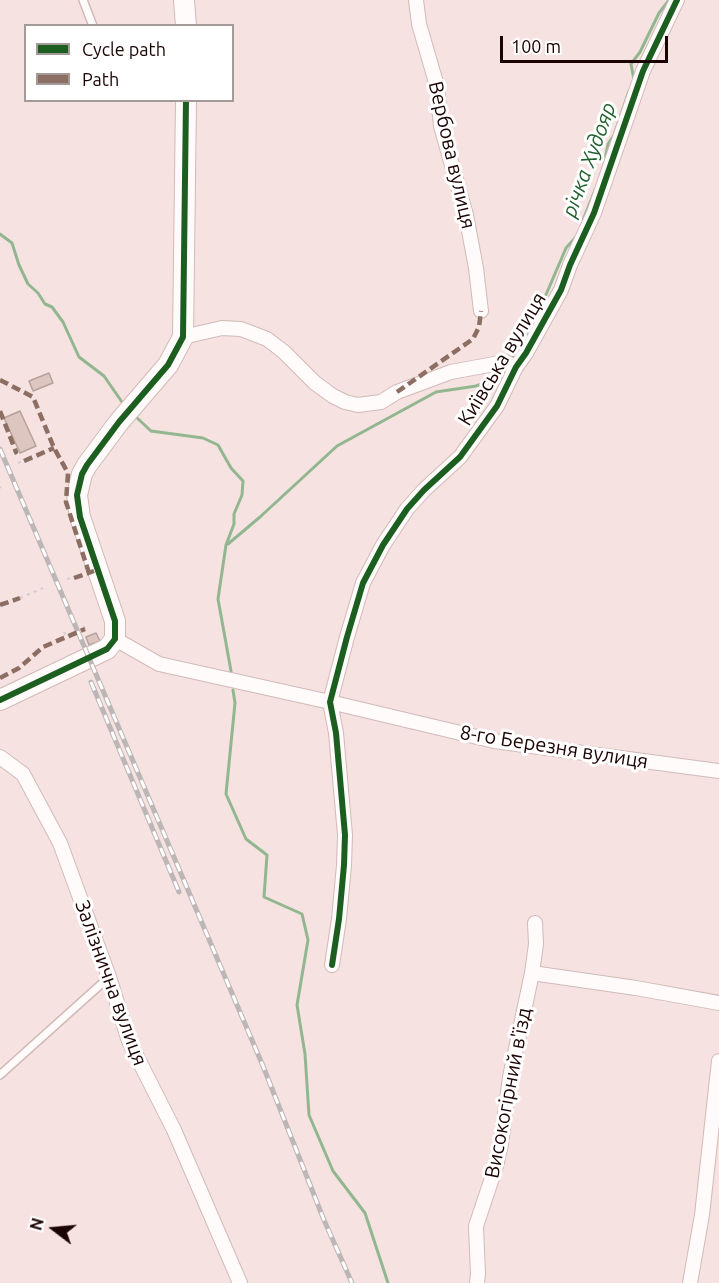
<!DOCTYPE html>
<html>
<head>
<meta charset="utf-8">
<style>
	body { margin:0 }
	#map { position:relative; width:719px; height:1283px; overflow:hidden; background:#f6e3e1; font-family:Ubuntu,sans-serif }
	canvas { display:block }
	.legend { position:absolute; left:24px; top:24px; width:210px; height:78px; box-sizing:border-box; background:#fff; border:2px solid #a49a9a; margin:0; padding:8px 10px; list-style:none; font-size:18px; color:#1c0303 }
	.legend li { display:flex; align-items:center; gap:12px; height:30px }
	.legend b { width:30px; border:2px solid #a49a9a }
	.north { position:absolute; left:24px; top:1199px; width:60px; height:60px; -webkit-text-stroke:4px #fff; paint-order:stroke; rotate:286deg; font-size:16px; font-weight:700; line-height:24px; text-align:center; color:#1c0303 }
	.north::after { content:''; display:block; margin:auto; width:21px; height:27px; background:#1c0303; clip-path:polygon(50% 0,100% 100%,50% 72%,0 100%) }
	.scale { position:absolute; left:500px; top:36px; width:168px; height:27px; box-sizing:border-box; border:3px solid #1c0303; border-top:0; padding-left:8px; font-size:18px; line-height:21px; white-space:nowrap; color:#1c0303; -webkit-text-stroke:4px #fff; paint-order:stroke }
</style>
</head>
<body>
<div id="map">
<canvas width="719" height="1283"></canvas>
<ul class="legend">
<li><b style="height:8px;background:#1b5e20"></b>Cycle path</li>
<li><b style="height:8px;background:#8d6e63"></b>Path</li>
</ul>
<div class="north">N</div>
<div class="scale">100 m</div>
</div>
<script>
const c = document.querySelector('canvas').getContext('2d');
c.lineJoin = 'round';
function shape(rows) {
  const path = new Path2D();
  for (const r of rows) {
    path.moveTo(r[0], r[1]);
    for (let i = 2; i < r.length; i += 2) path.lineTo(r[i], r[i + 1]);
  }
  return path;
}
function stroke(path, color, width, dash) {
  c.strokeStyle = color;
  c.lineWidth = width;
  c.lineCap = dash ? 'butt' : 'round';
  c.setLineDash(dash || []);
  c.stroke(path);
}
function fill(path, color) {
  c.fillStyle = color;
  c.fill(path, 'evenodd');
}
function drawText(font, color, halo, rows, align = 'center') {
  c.font = font + ' Ubuntu,sans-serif';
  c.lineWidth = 6;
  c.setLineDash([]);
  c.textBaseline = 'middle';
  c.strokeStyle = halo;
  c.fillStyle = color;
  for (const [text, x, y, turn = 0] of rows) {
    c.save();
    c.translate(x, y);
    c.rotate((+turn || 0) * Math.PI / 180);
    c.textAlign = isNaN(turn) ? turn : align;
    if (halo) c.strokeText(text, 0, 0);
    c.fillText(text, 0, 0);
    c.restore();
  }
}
const stream = shape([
	[634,80,631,64,640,52,659,13,669,0],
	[604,164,608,144,614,135,629,91],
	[583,220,595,190],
	[0,234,12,243,19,265,28,284,38,293,45,304,52,307,63,322,79,357,104,376,124,405],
	[512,360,545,297,566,248,576,237],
	[135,416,151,431,203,438,218,445,231,468,243,481,242,495,234,514,234,524,226,545,218,599,231,671],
	[228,544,260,517,337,446,436,392,476,386,500,377,505,370],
	[233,690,235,703,226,794,246,839,267,855,264,897,302,914,308,940,297,1005,305,1054,309,1115,333,1171,365,1213,388,1283]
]);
const building = shape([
	[49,373,53,383,33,391,29,381,49,373],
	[20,411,36,446,20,453,4,418,20,411],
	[96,633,100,641,89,645,86,637,96,633]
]);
const path = shape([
	[18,463,24,461],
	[0,488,1,487],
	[67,579,74,578],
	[20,598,43,588],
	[84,626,85,629],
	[64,632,66,637]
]);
const lane = shape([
	[83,0,93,26],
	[0,1075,109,977]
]);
const street = shape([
	[416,0,419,24,437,86,441,126,466,215,476,268,481,311],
	[183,337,222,328,241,329,267,339,284,352,315,383,333,396,345,402,358,405,381,402,397,392,451,372,505,362,516,367],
	[115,639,159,664,330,702,494,741,719,771],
	[0,757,23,774,60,843,109,977,129,1041,174,1130,240,1283],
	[332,965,339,919,344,865,345,835,336,733,330,702,347,637,363,583,383,545,407,509,424,490,460,457,497,406,516,367,526,353,561,290,570,265,594,213,643,71,677,0],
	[532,973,636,988,719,1003],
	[477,1283,478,1274,476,1226,496,1166,501,1144,510,1077,532,973,536,944,535,923],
	[690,1283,702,1215,719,1061]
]);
const secondary = shape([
	[184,0,186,26],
	[0,700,107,649,115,639,115,621,80,517,77,495,82,474,87,465,119,422,168,365,183,337,186,100]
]);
const rail = shape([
	[0,449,263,1066,324,1220,352,1283],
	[91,682,179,892]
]);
const quiet = shape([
	[0,380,33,397,54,448,68,473,66,502,89,573],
	[397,392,473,339,479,327,481,311],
	[0,411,16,452,14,453],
	[24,461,54,448],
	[74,578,94,571],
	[0,605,20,598],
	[0,678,19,668,43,647,85,629]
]);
const cycleway = shape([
	[0,700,107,649,115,639,115,621,80,517,77,495,82,474,87,465,119,422,168,365,183,337,186,100],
	[332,965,339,919,344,865,345,835,336,733,330,702,347,637,363,583,383,545,407,509,424,490,460,457,497,406,516,367,526,353,561,290,570,265,594,213,643,71,677,0]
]);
const streetNames = [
	["Вербова вулиця",452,155,77],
	["Київська вулиця",502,359,-59],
	["8-го Березня вулиця",554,747,9],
	["Залізнична вулиця",111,983,70],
	["Високогірний в'їзд",508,1093,-79]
];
const waterNames = [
	["річка Худояр",589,160,-70]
];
stroke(stream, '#92b790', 3);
fill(building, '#ddc6bf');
stroke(building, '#b7a29b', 1.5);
stroke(lane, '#d1bab8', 10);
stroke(street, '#d1bab8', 16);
stroke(secondary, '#d1bab8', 22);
stroke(path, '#d4cecd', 2, [3, 4.5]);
stroke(lane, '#fefbfa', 7);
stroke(street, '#fefbfa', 14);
stroke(secondary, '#fefbfa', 20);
stroke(rail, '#bcb6b6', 5);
stroke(rail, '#fff', 3, [9]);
stroke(quiet, '#8d6e63', 4.5, [9, 4.5]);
stroke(cycleway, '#1b5e20', 6);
drawText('20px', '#1c0303', '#fff', streetNames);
drawText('italic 21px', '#20612d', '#fff', waterNames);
</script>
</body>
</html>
